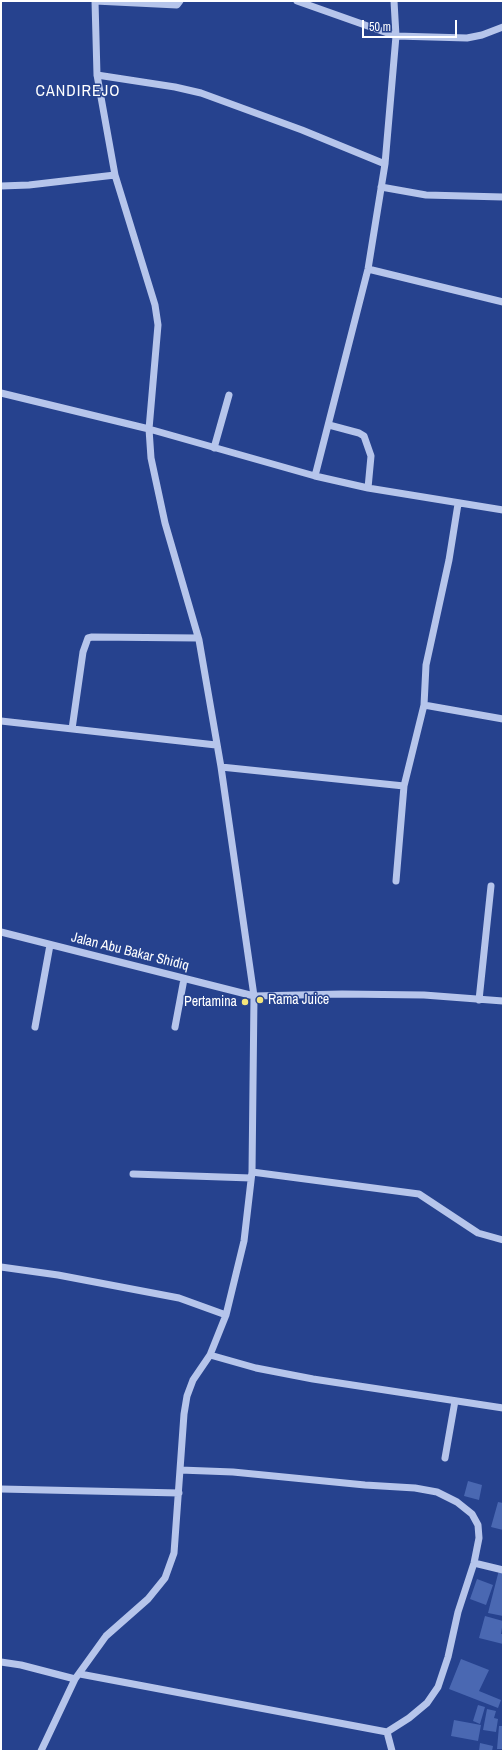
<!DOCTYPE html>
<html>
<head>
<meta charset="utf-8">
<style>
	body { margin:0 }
	#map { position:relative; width:504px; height:1752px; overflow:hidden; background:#26428e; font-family:"Archivo Narrow",sans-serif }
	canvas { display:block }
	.frame { position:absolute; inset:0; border:2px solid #fff; pointer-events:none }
	.scale { position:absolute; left:362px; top:20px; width:95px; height:18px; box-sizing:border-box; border:2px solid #fff; border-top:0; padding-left:5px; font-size:12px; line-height:14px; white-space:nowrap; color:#fff; -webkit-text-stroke:3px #26428e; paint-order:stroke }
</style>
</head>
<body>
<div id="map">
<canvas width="504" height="1752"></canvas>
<div class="frame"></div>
<div class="scale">50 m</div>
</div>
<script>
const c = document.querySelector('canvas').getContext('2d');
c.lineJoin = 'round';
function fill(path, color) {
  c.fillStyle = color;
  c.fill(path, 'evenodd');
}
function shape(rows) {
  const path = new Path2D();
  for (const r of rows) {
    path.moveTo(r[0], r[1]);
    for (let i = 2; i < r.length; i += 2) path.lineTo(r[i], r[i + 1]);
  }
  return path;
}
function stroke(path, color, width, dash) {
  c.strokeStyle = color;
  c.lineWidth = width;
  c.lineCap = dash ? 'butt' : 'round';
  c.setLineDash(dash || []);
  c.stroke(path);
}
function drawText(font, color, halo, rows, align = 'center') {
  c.font = font + ' "Archivo Narrow",sans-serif';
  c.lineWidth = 3;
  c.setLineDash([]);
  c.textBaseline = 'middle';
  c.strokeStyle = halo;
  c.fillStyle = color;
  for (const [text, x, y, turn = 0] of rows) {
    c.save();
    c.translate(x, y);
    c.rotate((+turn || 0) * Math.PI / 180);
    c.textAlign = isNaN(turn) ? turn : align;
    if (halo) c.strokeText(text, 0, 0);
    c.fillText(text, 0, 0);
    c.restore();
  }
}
const building = shape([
	[468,1481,482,1485,479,1500,464,1496],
	[498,1502,503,1503,503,1530,491,1527],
	[499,1570,503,1571,503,1616,488,1613],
	[477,1579,493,1585,486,1605,470,1599],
	[485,1616,503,1621,501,1634,503,1634,503,1644,479,1638],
	[461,1659,489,1670,479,1691,501,1700,498,1708,449,1689],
	[478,1705,485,1707,480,1724,473,1721],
	[487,1709,496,1711,494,1718,498,1719,496,1732,483,1730],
	[454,1720,481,1725,478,1741,451,1736],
	[499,1726,503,1726,503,1749,497,1749],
	[480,1743,493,1746,492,1751,479,1751]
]);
const minor = shape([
	[95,1,177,5,180,1],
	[297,1,396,36,467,38,482,35,503,27],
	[97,75,175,87,201,93,302,130,385,164],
	[1,186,29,185,115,175],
	[381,187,426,195,503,197],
	[368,269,503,302],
	[1,393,149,429,315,476,368,488,503,510],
	[329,425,359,433,364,436,371,456,368,488],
	[214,448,229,395],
	[315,476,368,269,385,164,396,36,394,1],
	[424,705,426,665,449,560,458,504],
	[1,721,216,745],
	[72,729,83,652,88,638,92,637,198,638],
	[221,767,404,786],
	[396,881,404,786,424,705,503,719],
	[1,932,254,996,342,994,424,995,503,1001],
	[479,1000,491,886],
	[35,1027,50,945],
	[175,1027,184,979],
	[252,1172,419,1194,478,1233,503,1240],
	[133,1174,251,1178],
	[1,1267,58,1275,179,1298,226,1315],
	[210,1355,256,1368,313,1379,503,1408],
	[445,1458,455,1401],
	[180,1470,233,1472,365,1485,415,1488,437,1492,457,1502,472,1514,478,1525,479,1538,474,1563,458,1612,448,1657,438,1687,427,1703,409,1718,387,1732],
	[1,1489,179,1493],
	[474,1563,503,1570],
	[1,1662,21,1665,75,1679],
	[80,1674,387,1732,392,1751],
	[41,1751,75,1679,106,1636,148,1599,165,1578,174,1553,184,1414,187,1396,193,1380,210,1355,226,1315,244,1241,252,1172,254,996,221,767,199,640,165,523,151,458,149,429,158,325,155,305,115,175,97,75,95,1]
]);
const markers = [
	[260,1000,4,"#f4e57b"],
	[245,1002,4,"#f4e57b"]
];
const streetNames = [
	["Jalan Abu Bakar Shidiq",130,952,14]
];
const poiNames = [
	["Rama Juice",268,1000],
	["Pertamina",237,1002,"right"]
];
const quarterNames = [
	["CANDIREJO",78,92]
];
fill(building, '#4a68b2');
stroke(minor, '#b6c5eb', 7);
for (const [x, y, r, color] of markers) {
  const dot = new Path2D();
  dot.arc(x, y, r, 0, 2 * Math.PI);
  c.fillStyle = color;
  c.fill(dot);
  stroke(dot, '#26428e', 1.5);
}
drawText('14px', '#fff', '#26428e', streetNames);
drawText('14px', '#fff', '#26428e', poiNames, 'left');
c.letterSpacing = '1px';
drawText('16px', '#fff', '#26428e', quarterNames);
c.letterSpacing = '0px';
</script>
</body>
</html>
